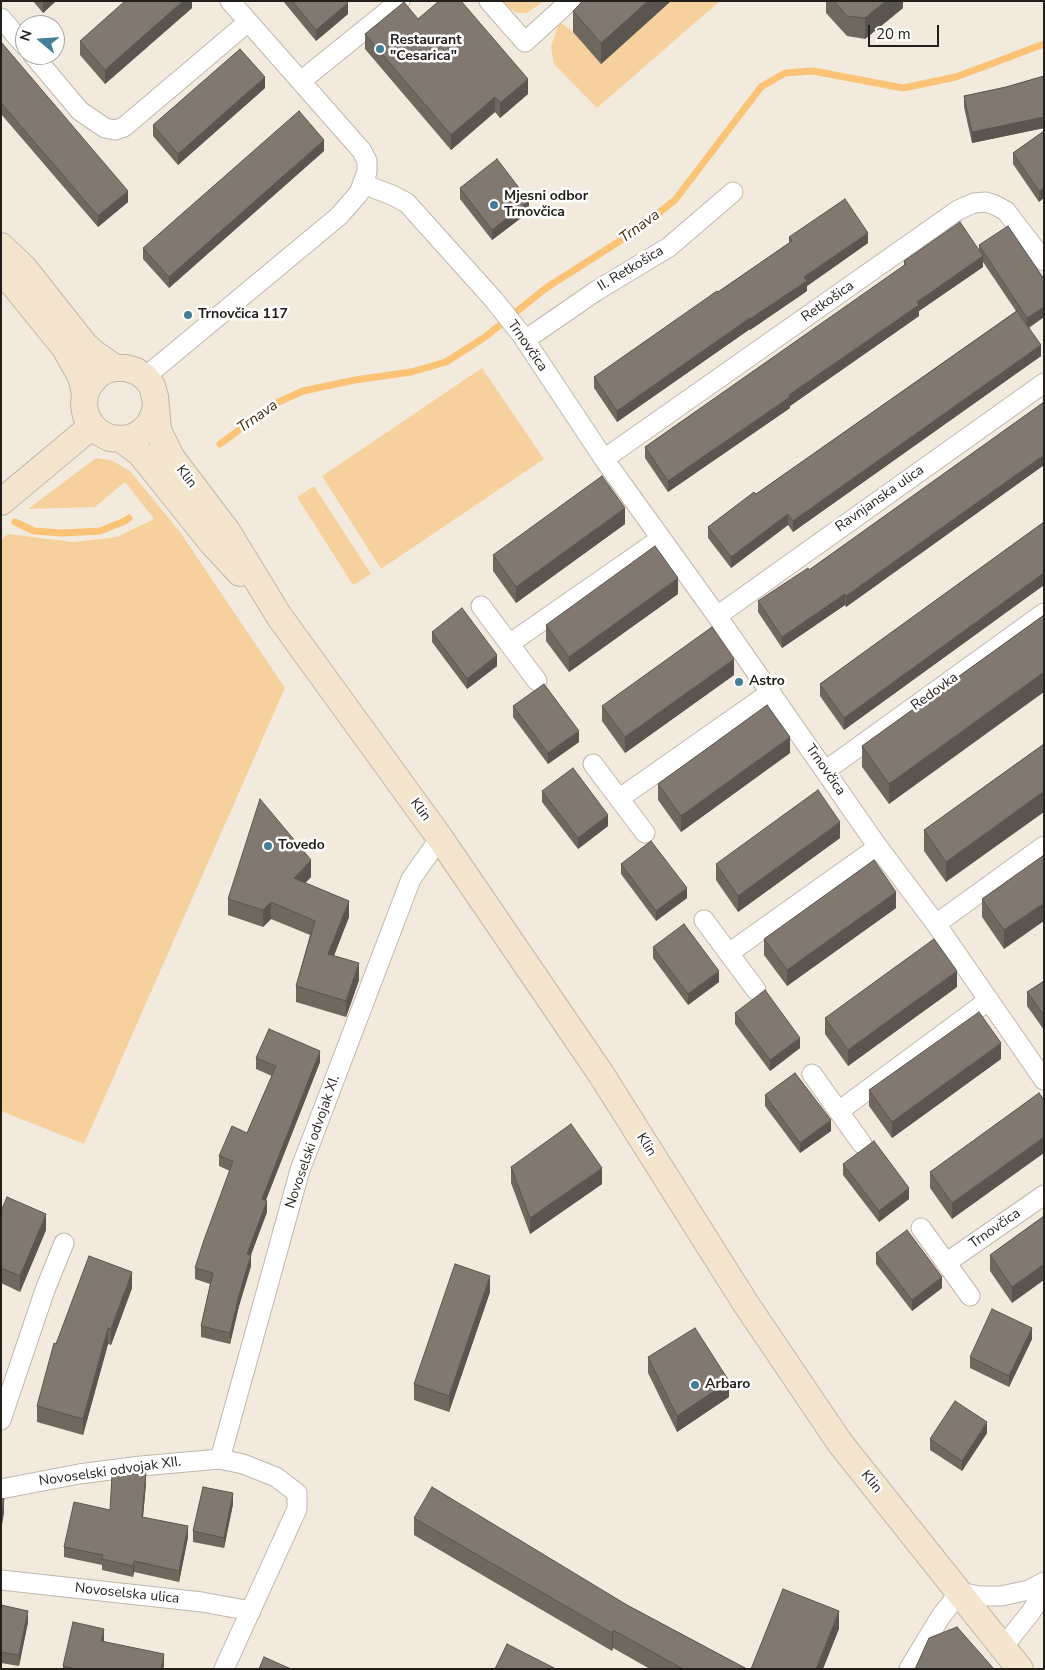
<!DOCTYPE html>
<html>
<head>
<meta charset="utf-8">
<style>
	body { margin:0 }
	#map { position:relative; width:1045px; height:1670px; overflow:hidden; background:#f3eade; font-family:"Nunito Sans",sans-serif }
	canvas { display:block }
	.frame { position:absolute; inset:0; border:2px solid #221e1a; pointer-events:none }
	.north { position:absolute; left:15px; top:15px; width:50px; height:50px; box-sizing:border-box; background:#fff; border:1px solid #a7a5a3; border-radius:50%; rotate:288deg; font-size:14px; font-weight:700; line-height:20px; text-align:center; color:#221e1a }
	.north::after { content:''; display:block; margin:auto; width:18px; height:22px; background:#427f96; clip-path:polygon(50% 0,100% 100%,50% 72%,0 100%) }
	.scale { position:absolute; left:868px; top:25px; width:71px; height:22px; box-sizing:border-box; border:2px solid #221e1a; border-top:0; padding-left:6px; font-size:15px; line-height:18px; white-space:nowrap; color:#221e1a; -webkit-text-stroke:4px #fff; paint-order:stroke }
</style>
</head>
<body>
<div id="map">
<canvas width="1045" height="1670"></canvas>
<div class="frame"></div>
<div class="north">N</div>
<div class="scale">20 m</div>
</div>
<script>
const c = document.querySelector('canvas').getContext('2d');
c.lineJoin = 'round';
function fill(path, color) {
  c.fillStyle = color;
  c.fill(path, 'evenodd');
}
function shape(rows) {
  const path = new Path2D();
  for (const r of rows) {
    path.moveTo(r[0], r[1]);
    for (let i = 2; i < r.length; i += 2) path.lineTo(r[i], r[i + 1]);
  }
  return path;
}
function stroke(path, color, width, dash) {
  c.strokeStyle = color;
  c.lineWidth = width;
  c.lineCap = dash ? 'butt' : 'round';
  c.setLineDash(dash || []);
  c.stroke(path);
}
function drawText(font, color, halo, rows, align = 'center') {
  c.font = font + ' "Nunito Sans",sans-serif';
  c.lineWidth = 5;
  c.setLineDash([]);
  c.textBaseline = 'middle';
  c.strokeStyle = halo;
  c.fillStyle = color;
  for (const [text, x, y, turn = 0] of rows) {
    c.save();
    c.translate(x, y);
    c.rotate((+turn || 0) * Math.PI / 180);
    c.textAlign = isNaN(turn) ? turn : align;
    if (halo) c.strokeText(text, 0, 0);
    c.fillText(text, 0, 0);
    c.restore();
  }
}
const green = shape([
	[501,1,540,1,541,3,527,13,518,13,505,7],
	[671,1,720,1,597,108,554,64,551,47,557,28,561,23,573,32,601,63],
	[482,368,544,459,381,569,322,476],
	[96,458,111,460,130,471,180,532,285,688,84,1144,1,1111,1,540,8,534,73,542,117,537,154,519,125,482,95,507,28,509],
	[314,486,371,574,353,585,297,497]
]);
const stream = shape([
	[220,444,274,404,303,391,355,380,411,372,446,362,485,337,546,288,637,230,675,200,761,87,785,73,813,71,903,88,956,77,1044,44],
	[15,522,34,531,62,533,100,531,125,521,129,518]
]);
const street = shape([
	[489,1,525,42,570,1],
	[1,18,25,46],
	[33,55,80,111,105,128,115,130,124,127,248,22],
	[301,81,400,1],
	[363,184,392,195,407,203,494,300,521,334,604,459,717,616,878,847,936,924,1044,1080],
	[525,340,596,291,669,247,733,192],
	[145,377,339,216,359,193,367,172,367,161,362,151,230,1],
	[604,459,958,210,974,203,986,202,995,205,1006,211,1044,261],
	[481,606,537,681],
	[717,616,1044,383],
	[509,644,660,539],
	[593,764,645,833],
	[825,771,1044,613],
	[620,798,771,692],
	[704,920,756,990],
	[936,924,1044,846],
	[729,953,878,847],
	[812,1074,862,1144],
	[839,1111,989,1000],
	[921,1228,970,1296],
	[946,1263,1044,1195],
	[1,1420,45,1290,64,1243],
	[220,1459,300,1170,411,879,440,838],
	[1,1489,79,1474,141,1466,220,1459,243,1464,276,1477,297,1493,297,1509,224,1669],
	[1,1580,202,1602,251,1611],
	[1003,1647,1031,1612,1044,1591],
	[909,1669,941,1616,960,1592,979,1596,1001,1596,1029,1590,1044,1582]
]);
const secondary = shape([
	[1,246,24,268,84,344,95,354,115,368,126,368,136,371,145,377,152,386,155,397,156,407,153,417,148,426,140,433,131,438,121,439,110,438,100,433,92,426,86,416,84,405,85,393,90,384,97,376,105,370,115,368],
	[1,269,65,348,81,377,85,393],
	[156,407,158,430,171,457,227,531,279,616,440,838,601,1074,746,1304,840,1443,1020,1669],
	[121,439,140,453,213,544,240,573],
	[1,502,92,426]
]);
const wall = shape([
	[33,1,56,1,43,13],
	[192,1,192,8,105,84,80,55,80,41],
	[283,1,346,1,348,14,316,41],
	[583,1,671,1,601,64,573,32,573,11],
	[826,1,903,1,903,8,865,39,847,36,826,13],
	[418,19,528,94,500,118,495,112,451,150,365,49,365,34],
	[1,42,128,202,98,227,1,114],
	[1044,76,1044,128,972,143,964,107,964,96,1006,87],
	[265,88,178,165,153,136,153,125],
	[1044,131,1039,202,1013,164,1013,153],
	[324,151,169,288,143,259,143,248],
	[460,188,529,212,492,240,460,199],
	[789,237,868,243,807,286,807,291,750,330,750,329,617,422,594,388,594,377,789,243],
	[979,245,1044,279,1044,317,1029,328,1041,356,793,532,788,525,731,568,708,538,708,527,756,494,1016,311,983,262,983,267,919,311,919,316,790,406,790,408,668,492,645,458,645,447,904,266,904,261,979,250],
	[1044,402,1044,465,846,607,845,605,782,648,758,612,758,601,809,570],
	[1044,522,1044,585,844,730,820,696,820,684],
	[625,524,516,603,493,571,493,555],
	[678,594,569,672,546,641,546,625],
	[1044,615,889,804,862,767,862,746],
	[432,632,497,666,467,689,432,642],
	[734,675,625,753,602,721,602,706],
	[513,706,579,742,548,764,513,717],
	[1044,744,946,882,924,851,924,830],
	[790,753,681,832,658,800,658,784],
	[542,791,608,826,578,849,542,802],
	[840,838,738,912,716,880,716,864],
	[1044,855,1004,949,982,917,982,899],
	[621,864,687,898,656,921,621,874],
	[311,877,305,883,349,917,334,956,359,980,346,1017,296,1002,296,986,310,935,271,919,263,927,228,915,228,899],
	[896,908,787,986,764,955,764,939],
	[653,947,719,982,688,1005,653,958],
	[1044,981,1044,1030,1027,1006,1027,992],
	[957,987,848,1066,825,1034,825,1018],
	[735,1013,800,1048,770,1071,735,1024],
	[256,1058,320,1062,266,1200,267,1212,251,1255,251,1266,239,1306,230,1344,201,1337,201,1326,210,1284,195,1279,195,1268,230,1171,219,1166,219,1156,247,1133,272,1076,256,1069],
	[1001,1059,892,1138,869,1106,869,1090],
	[765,1095,831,1131,800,1153,765,1106],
	[1044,1100,952,1219,930,1188,930,1172],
	[843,1164,909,1199,879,1222,843,1175],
	[511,1167,602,1184,530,1234,511,1183],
	[1,1211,46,1230,20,1292,1,1283],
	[1044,1216,1012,1303,990,1271,990,1255],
	[876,1253,942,1288,912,1311,876,1264],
	[132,1288,111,1345,108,1344,83,1435,37,1422,37,1406,56,1344],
	[490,1292,449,1412,414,1400,414,1384],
	[1032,1339,1009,1387,970,1368,970,1357],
	[648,1357,729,1397,677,1432,648,1373],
	[987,1433,962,1471,930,1450,930,1439],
	[146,1483,143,1517,188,1537,179,1582,134,1572,133,1577,102,1570,102,1565,64,1557,64,1547,110,1510],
	[233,1504,224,1548,193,1542,193,1531],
	[414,1518,627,1605,747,1669,650,1669,613,1648,612,1651,414,1535],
	[1,1605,28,1622,19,1666,1,1663],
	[104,1639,104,1641,164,1665,163,1669,63,1669,63,1666]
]);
const shadedWall = shape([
	[44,1,56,1,43,13,43,2],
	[183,1,192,1,192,8,105,84,105,70],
	[648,1,671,1,601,64,601,43],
	[886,1,903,1,903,8,865,39,865,18],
	[348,3,348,14,316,41,316,30],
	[265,77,265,88,178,165,178,154],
	[528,79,528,94,500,118,500,103],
	[495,97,495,112,451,150,451,135],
	[1044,113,1044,128,972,143,972,132],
	[324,140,324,151,169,288,169,277],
	[1044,188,1044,198,1039,202,1039,191],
	[128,191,128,202,98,227,98,216],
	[529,201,529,212,492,240,492,230],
	[868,233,868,243,807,286,807,291,750,330,750,319,804,277],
	[983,256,983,267,919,311,919,316,790,406,790,408,668,492,668,481,789,395,917,302],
	[1044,307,1044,317,1027,328,1027,318],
	[750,318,750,329,617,422,617,411],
	[1041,345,1041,356,793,532,793,521],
	[1044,455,1044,465,846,607,846,596],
	[625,508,625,524,516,603,516,587],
	[788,514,788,525,731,568,731,557],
	[1044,573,1044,585,844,730,844,718],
	[678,578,678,594,569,672,569,657],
	[845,594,845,605,782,648,782,637],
	[497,655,497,666,467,689,467,679],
	[734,659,734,675,625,753,625,737],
	[1044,672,1044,692,889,804,889,784],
	[579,731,579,742,548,764,548,753],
	[790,737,790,753,681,832,681,816],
	[1044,791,1044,812,946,882,946,862],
	[608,815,608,826,578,849,578,838],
	[840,822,840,838,738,912,738,896],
	[311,860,311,877,294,894,294,878],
	[687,888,687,898,656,921,656,911],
	[896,892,896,908,787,986,787,970],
	[349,901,349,917,328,970,328,954],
	[271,902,271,919,263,927,263,910],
	[1044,903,1044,921,1004,949,1004,930],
	[359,963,359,980,346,1017,346,1001],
	[719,971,719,982,688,1005,688,994],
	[957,971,957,987,848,1066,848,1050],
	[800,1038,800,1048,770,1071,770,1060],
	[1001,1043,1001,1059,892,1138,892,1122],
	[320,1051,320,1062,262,1210,262,1199],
	[831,1120,831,1131,800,1153,800,1143],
	[1044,1137,1044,1153,952,1219,952,1203],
	[602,1168,602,1184,530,1234,530,1218],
	[909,1188,909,1199,879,1222,879,1211],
	[267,1201,267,1212,247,1265,247,1254],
	[46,1214,46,1230,20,1292,20,1276],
	[251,1255,251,1266,239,1306,230,1344,230,1333,239,1295],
	[1044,1264,1044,1280,1012,1303,1012,1287],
	[132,1272,132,1288,111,1345,111,1329],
	[490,1276,490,1292,449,1412,449,1396],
	[942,1277,942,1288,912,1311,912,1300],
	[108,1328,108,1344,83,1435,83,1419],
	[1032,1328,1032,1339,1009,1387,1009,1376],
	[729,1381,729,1397,677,1432,677,1416],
	[987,1422,987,1433,962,1471,962,1461],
	[146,1472,146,1483,142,1528,142,1517],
	[233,1493,233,1504,224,1548,224,1538],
	[4,1499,4,1513,1,1531,1,1517],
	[188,1526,188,1537,179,1582,179,1571],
	[134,1561,134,1572,133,1577,133,1566],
	[28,1611,28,1622,19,1666,19,1655],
	[839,1611,839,1629,823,1669,816,1669],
	[104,1629,104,1639,101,1651,101,1641],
	[613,1630,613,1648,612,1651,612,1633],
	[164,1654,164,1665,163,1669,161,1669]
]);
const building = shape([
	[125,1,183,1,105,70,80,41,125,1],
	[292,1,346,1,348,3,316,30,292,1],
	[439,1,461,1,528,79,500,103,495,97,451,135,365,34,404,2,418,19,439,1],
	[583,1,648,1,601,43,573,11,583,1],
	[834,1,886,1,865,18,847,16,834,1],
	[1,42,128,191,98,216,1,103,1,42],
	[240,49,265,77,178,154,153,125,240,49],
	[1044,76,1044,113,1043,114,1044,117,972,132,964,96,1006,87,1044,76],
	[299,111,324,140,169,277,143,248,299,111],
	[1044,131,1044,188,1039,191,1013,153,1044,131],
	[497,159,529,201,492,230,460,188,497,159],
	[845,199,868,233,804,277,807,281,750,319,750,318,617,411,594,377,717,291,718,292,792,241,789,237,845,199],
	[960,222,983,256,917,302,919,305,789,395,790,397,668,481,645,447,906,264,904,261,960,222],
	[1008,226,1044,279,1044,307,1027,318,979,245,1008,226],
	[1017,311,1041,345,793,521,788,514,731,557,708,527,754,492,756,494,1017,311],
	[1044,402,1044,455,846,596,845,594,782,637,758,601,808,568,809,570,1044,402],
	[602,476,625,508,516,587,493,555,602,476],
	[1044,522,1044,573,844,718,820,684,1044,522],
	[655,546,678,578,569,657,546,625,655,546],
	[462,608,497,655,467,679,432,632,462,608],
	[1044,615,1044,672,889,784,862,746,1044,615],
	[712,627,734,659,625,737,602,706,712,627],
	[544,684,579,731,548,753,513,706,544,684],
	[767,705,790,737,681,816,658,784,767,705],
	[1044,744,1044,791,946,862,924,830,1044,744],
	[573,768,608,815,578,838,542,791,573,768],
	[818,790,840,822,738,896,716,864,818,790],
	[260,799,311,860,294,878,349,901,328,954,359,963,346,1001,296,986,315,921,271,902,263,910,228,899,260,799],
	[651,841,687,888,656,911,621,864,651,841],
	[1044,855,1044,903,1004,930,982,899,1044,855],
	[874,860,896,892,787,970,764,939,874,860],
	[684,924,719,971,688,994,653,947,684,924],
	[934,939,957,971,848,1050,825,1018,934,939],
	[1044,981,1044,1015,1027,992,1044,981],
	[765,990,800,1038,770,1060,735,1013,765,990],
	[979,1012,1001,1043,892,1122,869,1090,979,1012],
	[269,1029,320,1051,262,1199,267,1201,247,1254,251,1255,239,1295,230,1333,201,1326,213,1273,195,1268,204,1240,233,1161,219,1156,232,1126,247,1133,276,1066,256,1058,269,1029],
	[795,1073,831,1120,800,1143,765,1095,795,1073],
	[1039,1093,1044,1100,1044,1137,952,1203,930,1172,1039,1093],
	[571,1124,602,1168,530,1218,511,1167,571,1124],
	[874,1141,909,1188,879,1211,843,1164,874,1141],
	[7,1197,46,1214,20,1276,1,1268,1,1211,7,1197],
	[1044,1216,1044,1264,1012,1287,990,1255,1044,1216],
	[907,1230,942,1277,912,1300,876,1253,907,1230],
	[89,1256,132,1272,111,1329,108,1328,83,1419,37,1406,54,1343,56,1344,89,1256],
	[455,1264,490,1276,449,1396,414,1384,455,1264],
	[992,1309,1032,1328,1009,1376,970,1357,992,1309],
	[695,1328,729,1381,677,1416,648,1357,695,1328],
	[955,1401,987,1422,962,1461,930,1439,955,1401],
	[146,1472,142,1517,188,1526,179,1571,134,1561,133,1566,102,1559,103,1555,64,1547,74,1502,110,1510,112,1475,146,1472],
	[203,1487,233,1493,224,1538,193,1531,203,1487],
	[432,1487,627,1605,747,1669,683,1669,613,1630,612,1633,414,1518,432,1487],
	[1,1498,4,1499,1,1517,1,1498],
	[783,1589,839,1611,816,1669,751,1669,783,1589],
	[1,1605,28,1611,19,1655,1,1652,1,1605],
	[73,1622,104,1629,101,1641,164,1654,161,1669,75,1669,63,1666,73,1622],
	[957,1627,994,1669,915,1669,929,1638,957,1627],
	[507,1644,556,1669,495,1669,507,1644],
	[264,1657,291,1669,259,1669,264,1657]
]);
const markers = [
	[380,49,5,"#427f96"],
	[494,205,5,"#427f96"],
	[188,315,5,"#427f96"],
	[739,682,5,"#427f96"],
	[268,846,5,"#427f96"],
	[695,1385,5,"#427f96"]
];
const poiNames = [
	["Restaurant",390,41],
	["\"Cesarica\"",390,57],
	["Mjesni odbor",504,197],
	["Trnovčica",504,213],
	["Trnovčica 117",198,315],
	["Astro",749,682],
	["Tovedo",278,846],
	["Arbaro",705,1385]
];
const streetNames = [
	["II. Retkošica",631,269,-31],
	["Retkošica",828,302,-35],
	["Trnovčica",527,346,55],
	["Klin",186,477,52],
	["Ravnjanska ulica",880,499,-35],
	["Redovka",935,692,-36],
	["Trnovčica",825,770,55],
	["Klin",420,810,54],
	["Novoselski odvojak XI.",313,1142,-71],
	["Klin",646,1145,58],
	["Trnovčica",995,1229,-35],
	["Novoselski odvojak XII.",110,1472,-8],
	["Klin",871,1482,51],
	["Novoselska ulica",127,1594,6]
];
const waterNames = [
	["Trnava",640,227,-36],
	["Trnava",258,417,-35]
];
fill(green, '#f6d19e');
stroke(stream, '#fac376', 7);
stroke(street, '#bfb7ab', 21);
stroke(secondary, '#bfb7ab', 28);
stroke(street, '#fff', 19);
stroke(secondary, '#f4e5cf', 26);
fill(wall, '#6f685f');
fill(shadedWall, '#5a554e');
fill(building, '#81796f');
stroke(building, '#5a554e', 1);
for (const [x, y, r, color] of markers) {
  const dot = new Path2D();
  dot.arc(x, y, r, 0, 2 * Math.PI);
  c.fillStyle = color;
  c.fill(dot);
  stroke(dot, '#fff', 2);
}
drawText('bold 14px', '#221e1a', '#fff', poiNames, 'left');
drawText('14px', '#221e1a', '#fff', streetNames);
drawText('italic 15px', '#3c2603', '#fff', waterNames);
</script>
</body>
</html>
